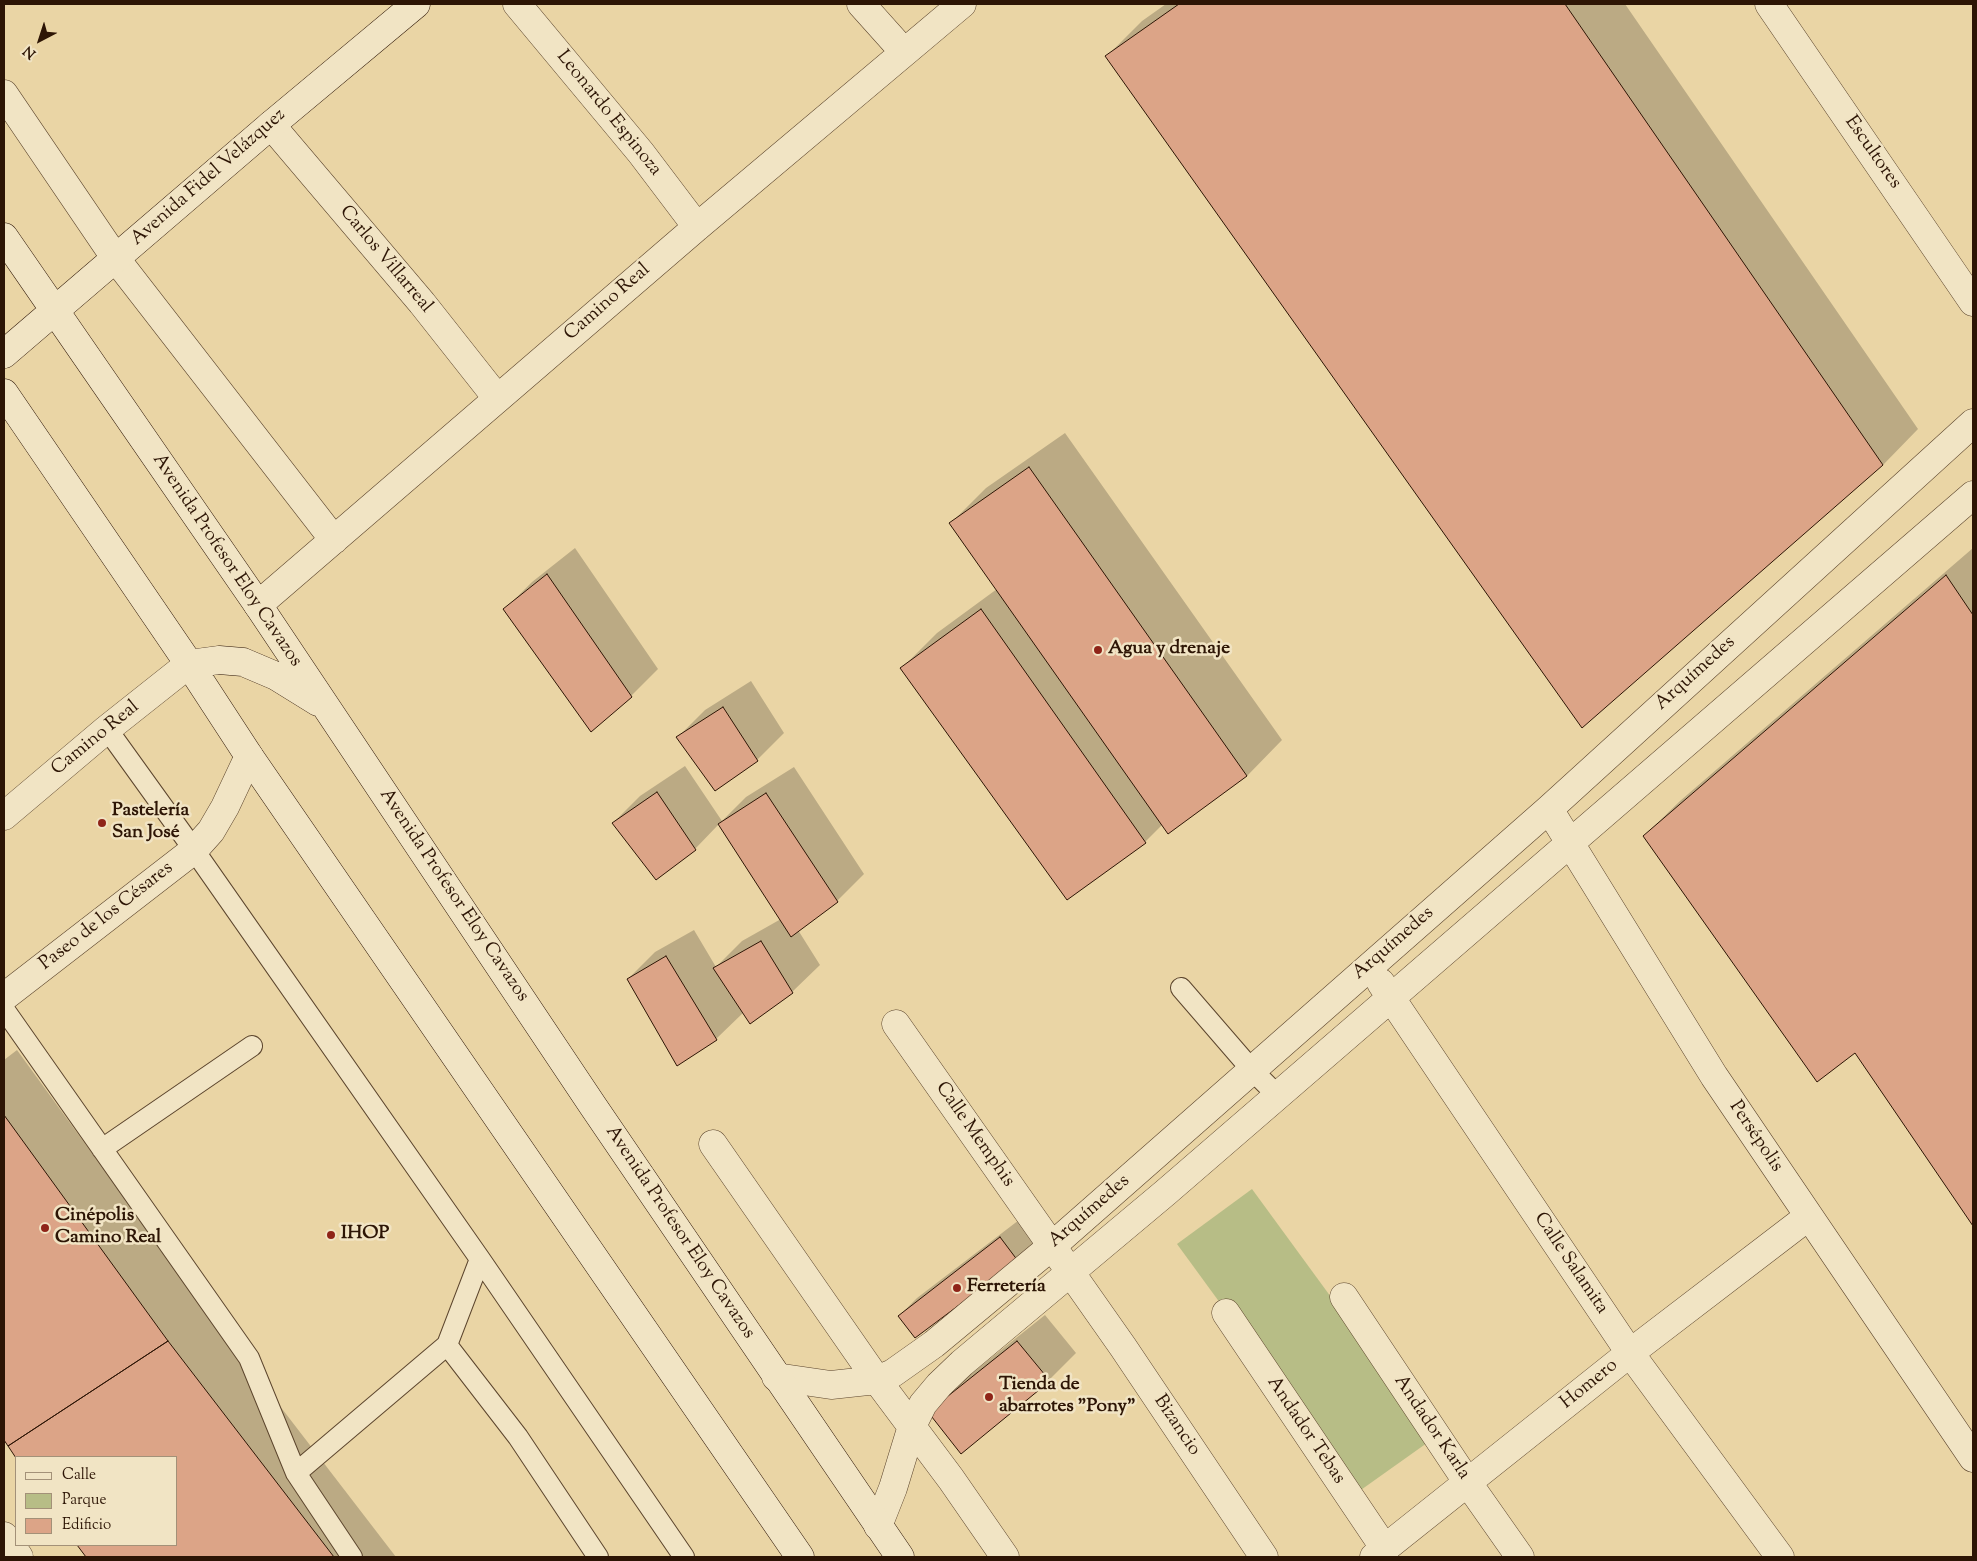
<!DOCTYPE html>
<html>
<head>
<meta charset="utf-8">
<style>
	body { margin:0 }
	#map { position:relative; width:1977px; height:1561px; overflow:hidden; background:#ead5a5; font-family:"Sorts Mill Goudy",serif }
	canvas { display:block }
	.frame { position:absolute; inset:0; border:5px solid #2d1505; pointer-events:none }
	.legend { position:absolute; left:15px; top:1456px; width:162px; height:90px; box-sizing:border-box; background:#f1e4c4; border:1px solid #a39178; margin:0; padding:6px 9px; list-style:none; font-size:15px; color:#2d1505 }
	.legend li { display:flex; align-items:center; gap:10px; height:25px }
	.legend b { width:25px; border:1px solid #a39178 }
	.north { position:absolute; left:15px; top:15px; width:50px; height:50px; -webkit-text-stroke:4px #f1e4c4; paint-order:stroke; rotate:220deg; font-size:14px; font-weight:700; line-height:20px; text-align:center; color:#2d1505 }
	.north::after { content:''; display:block; margin:auto; width:18px; height:22px; background:#2d1505; clip-path:polygon(50% 0,100% 100%,50% 72%,0 100%) }
</style>
</head>
<body>
<div id="map">
<canvas width="1977" height="1561"></canvas>
<div class="frame"></div>
<ul class="legend">
<li><b style="height:6px;background:#f1e4c4"></b>Calle</li>
<li><b style="height:14px;background:#b7bd86"></b>Parque</li>
<li><b style="height:14px;background:#dca487"></b>Edificio</li>
</ul>
<div class="north">N</div>
</div>
<script>
const c = document.querySelector('canvas').getContext('2d');
c.lineJoin = 'round';
function fill(path, color) {
  c.fillStyle = color;
  c.fill(path, 'evenodd');
}
function shape(rows) {
  const path = new Path2D();
  for (const r of rows) {
    path.moveTo(r[0], r[1]);
    for (let i = 2; i < r.length; i += 2) path.lineTo(r[i], r[i + 1]);
  }
  return path;
}
function stroke(path, color, width, dash) {
  c.strokeStyle = color;
  c.lineWidth = width;
  c.lineCap = dash ? 'butt' : 'round';
  c.setLineDash(dash || []);
  c.stroke(path);
}
function drawText(font, color, halo, rows, align = 'center') {
  c.font = font + ' "Sorts Mill Goudy",serif';
  c.lineWidth = 5;
  c.setLineDash([]);
  c.textBaseline = 'middle';
  c.strokeStyle = halo;
  c.fillStyle = color;
  for (const [text, x, y, turn = 0] of rows) {
    c.save();
    c.translate(x, y);
    c.rotate((+turn || 0) * Math.PI / 180);
    c.textAlign = isNaN(turn) ? turn : align;
    if (halo) c.strokeText(text, 0, 0);
    c.fillText(text, 0, 0);
    c.restore();
  }
}
const green = shape([
	[1252,1189,1434,1438,1358,1492,1177,1244]
]);
const shadow = shape([
	[1166,4,1625,4,1918,429,1883,465,1107,56,1142,21],
	[1065,433,1282,740,1247,776,1163,824,1145,842,902,668,937,633,997,589,951,523,986,488],
	[575,548,658,669,631,696,505,609,532,582],
	[1973,548,1973,1224,1855,1052,1644,836,1680,801],
	[751,681,784,733,757,760,678,737,705,710],
	[685,766,722,821,746,797,794,767,864,874,837,901,798,930,820,965,792,992,744,1012,716,1039,628,979,655,952,694,930,716,967,742,941,781,919,719,824,695,849,613,823,640,796],
	[17,1050,203,1306,396,1557,88,1557,80,1545,176,1545,176,1457,19,1457,4,1436,4,1060],
	[1019,1220,1035,1242,1017,1260,899,1316,917,1298],
	[1045,1315,1076,1353,1049,1380,930,1412,957,1385]
]);
const building = shape([
	[1179,4,1565,4,1883,465,1582,728,1105,56,1179,4],
	[1029,467,1247,776,1168,834,949,523,1029,467],
	[547,574,632,697,591,732,503,609,547,574],
	[1946,575,1973,615,1973,1226,1855,1053,1817,1082,1643,836,1946,575],
	[981,609,1146,843,1067,900,900,668,981,609],
	[723,707,758,761,715,791,676,737,723,707],
	[657,792,696,850,656,880,612,823,657,792],
	[766,793,838,902,791,937,718,824,766,793],
	[761,941,793,993,750,1024,713,968,761,941],
	[666,956,717,1040,677,1066,627,979,666,956],
	[4,1115,168,1341,8,1446,4,1440,4,1115],
	[1000,1237,1018,1261,915,1338,898,1316,1000,1237],
	[168,1341,334,1557,86,1557,77,1545,176,1545,176,1457,16,1458,8,1446,168,1341],
	[1017,1341,1050,1381,961,1454,928,1412,1017,1341]
]);
const lane = shape([
	[107,729,194,850,480,1259,684,1557],
	[1181,988,1251,1069,1277,1095],
	[4,1009,249,1358,296,1473,352,1557],
	[102,1149,252,1046],
	[447,1345,518,1437,598,1557],
	[296,1473,447,1345,480,1259]
]);
const street = shape([
	[517,4,641,153,697,227],
	[861,4,904,52],
	[1769,4,1973,302],
	[4,94,116,259,334,540],
	[271,125,422,303,497,398],
	[258,605,697,227,962,4],
	[1549,809,1714,1076,1973,1458],
	[4,816,107,729,189,664],
	[1381,983,1630,1353,1780,1557],
	[4,997,194,850,211,831,225,807,249,756],
	[896,1024,1123,1347,1264,1557],
	[713,1144,877,1380,951,1479,1005,1557],
	[1344,1297,1468,1483,1520,1557],
	[1226,1313,1385,1549],
	[776,1377,831,1385,877,1380,893,1373,934,1344,1052,1246,1549,809,1973,423],
	[878,1526,893,1488,912,1426,923,1404,939,1385,962,1363,1165,1193,1973,495],
	[4,1536,19,1557],
	[1374,1557,1630,1353,1809,1216]
]);
const secondary = shape([
	[4,237,258,605,593,1106,900,1557],
	[4,354,271,125,416,4],
	[4,393,189,664,249,756,800,1557],
	[189,664,219,660,243,662,276,676,318,702]
]);
const markers = [
	[1098,650,5,"#8f2418"],
	[102,823,5,"#8f2418"],
	[45,1228,5,"#8f2418"],
	[331,1235,5,"#8f2418"],
	[957,1288,5,"#8f2418"],
	[989,1397,5,"#8f2418"]
];
const streetNames = [
	["Leonardo Espinoza",608,114,51],
	["Escultores",1872,153,55],
	["Avenida Fidel Velázquez",209,178,-41],
	["Carlos Villarreal",385,260,50],
	["Camino Real",608,303,-41],
	["Avenida Profesor Eloy Cavazos",226,561,56],
	["Arquímedes",1696,674,-42],
	["Camino Real",96,739,-39],
	["Avenida Profesor Eloy Cavazos",453,896,56],
	["Paseo de los Césares",107,917,-38],
	["Arquímedes",1394,944,-41],
	["Calle Memphis",974,1135,55],
	["Persépolis",1755,1137,56],
	["Arquímedes",1090,1212,-41],
	["Avenida Profesor Eloy Cavazos",679,1233,56],
	["Calle Salamita",1570,1264,56],
	["Homero",1590,1385,-39],
	["Bizancio",1176,1426,56],
	["Andador Karla",1431,1428,56],
	["Andador Tebas",1305,1431,56]
];
const poiNames = [
	["Agua y drenaje",1108,650],
	["Pastelería",112,812],
	["San José",112,834],
	["Cinépolis",55,1217],
	["Camino Real",55,1239],
	["IHOP",341,1235],
	["Ferretería",967,1288],
	["Tienda de",999,1386],
	["abarrotes \"Pony\"",999,1408]
];
fill(green, '#b7bd86');
fill(shadow, '#0003');
fill(building, '#dca487');
stroke(building, '#2d1505', 1);
stroke(lane, '#5c452d', 22);
stroke(street, '#5c452d', 29);
stroke(secondary, '#2d1505', 29);
stroke(lane, '#f1e4c4', 20);
stroke(street, '#f1e4c4', 28);
stroke(secondary, '#f1e4c4', 28);
for (const [x, y, r, color] of markers) {
  const dot = new Path2D();
  dot.arc(x, y, r, 0, 2 * Math.PI);
  c.fillStyle = color;
  c.fill(dot);
  stroke(dot, '#f1e4c4', 2);
}
drawText('19px', '#2d1505', '#f1e4c4', streetNames);
drawText('bold 19px', '#2d1505', '#f1e4c4', poiNames, 'left');
</script>
</body>
</html>
